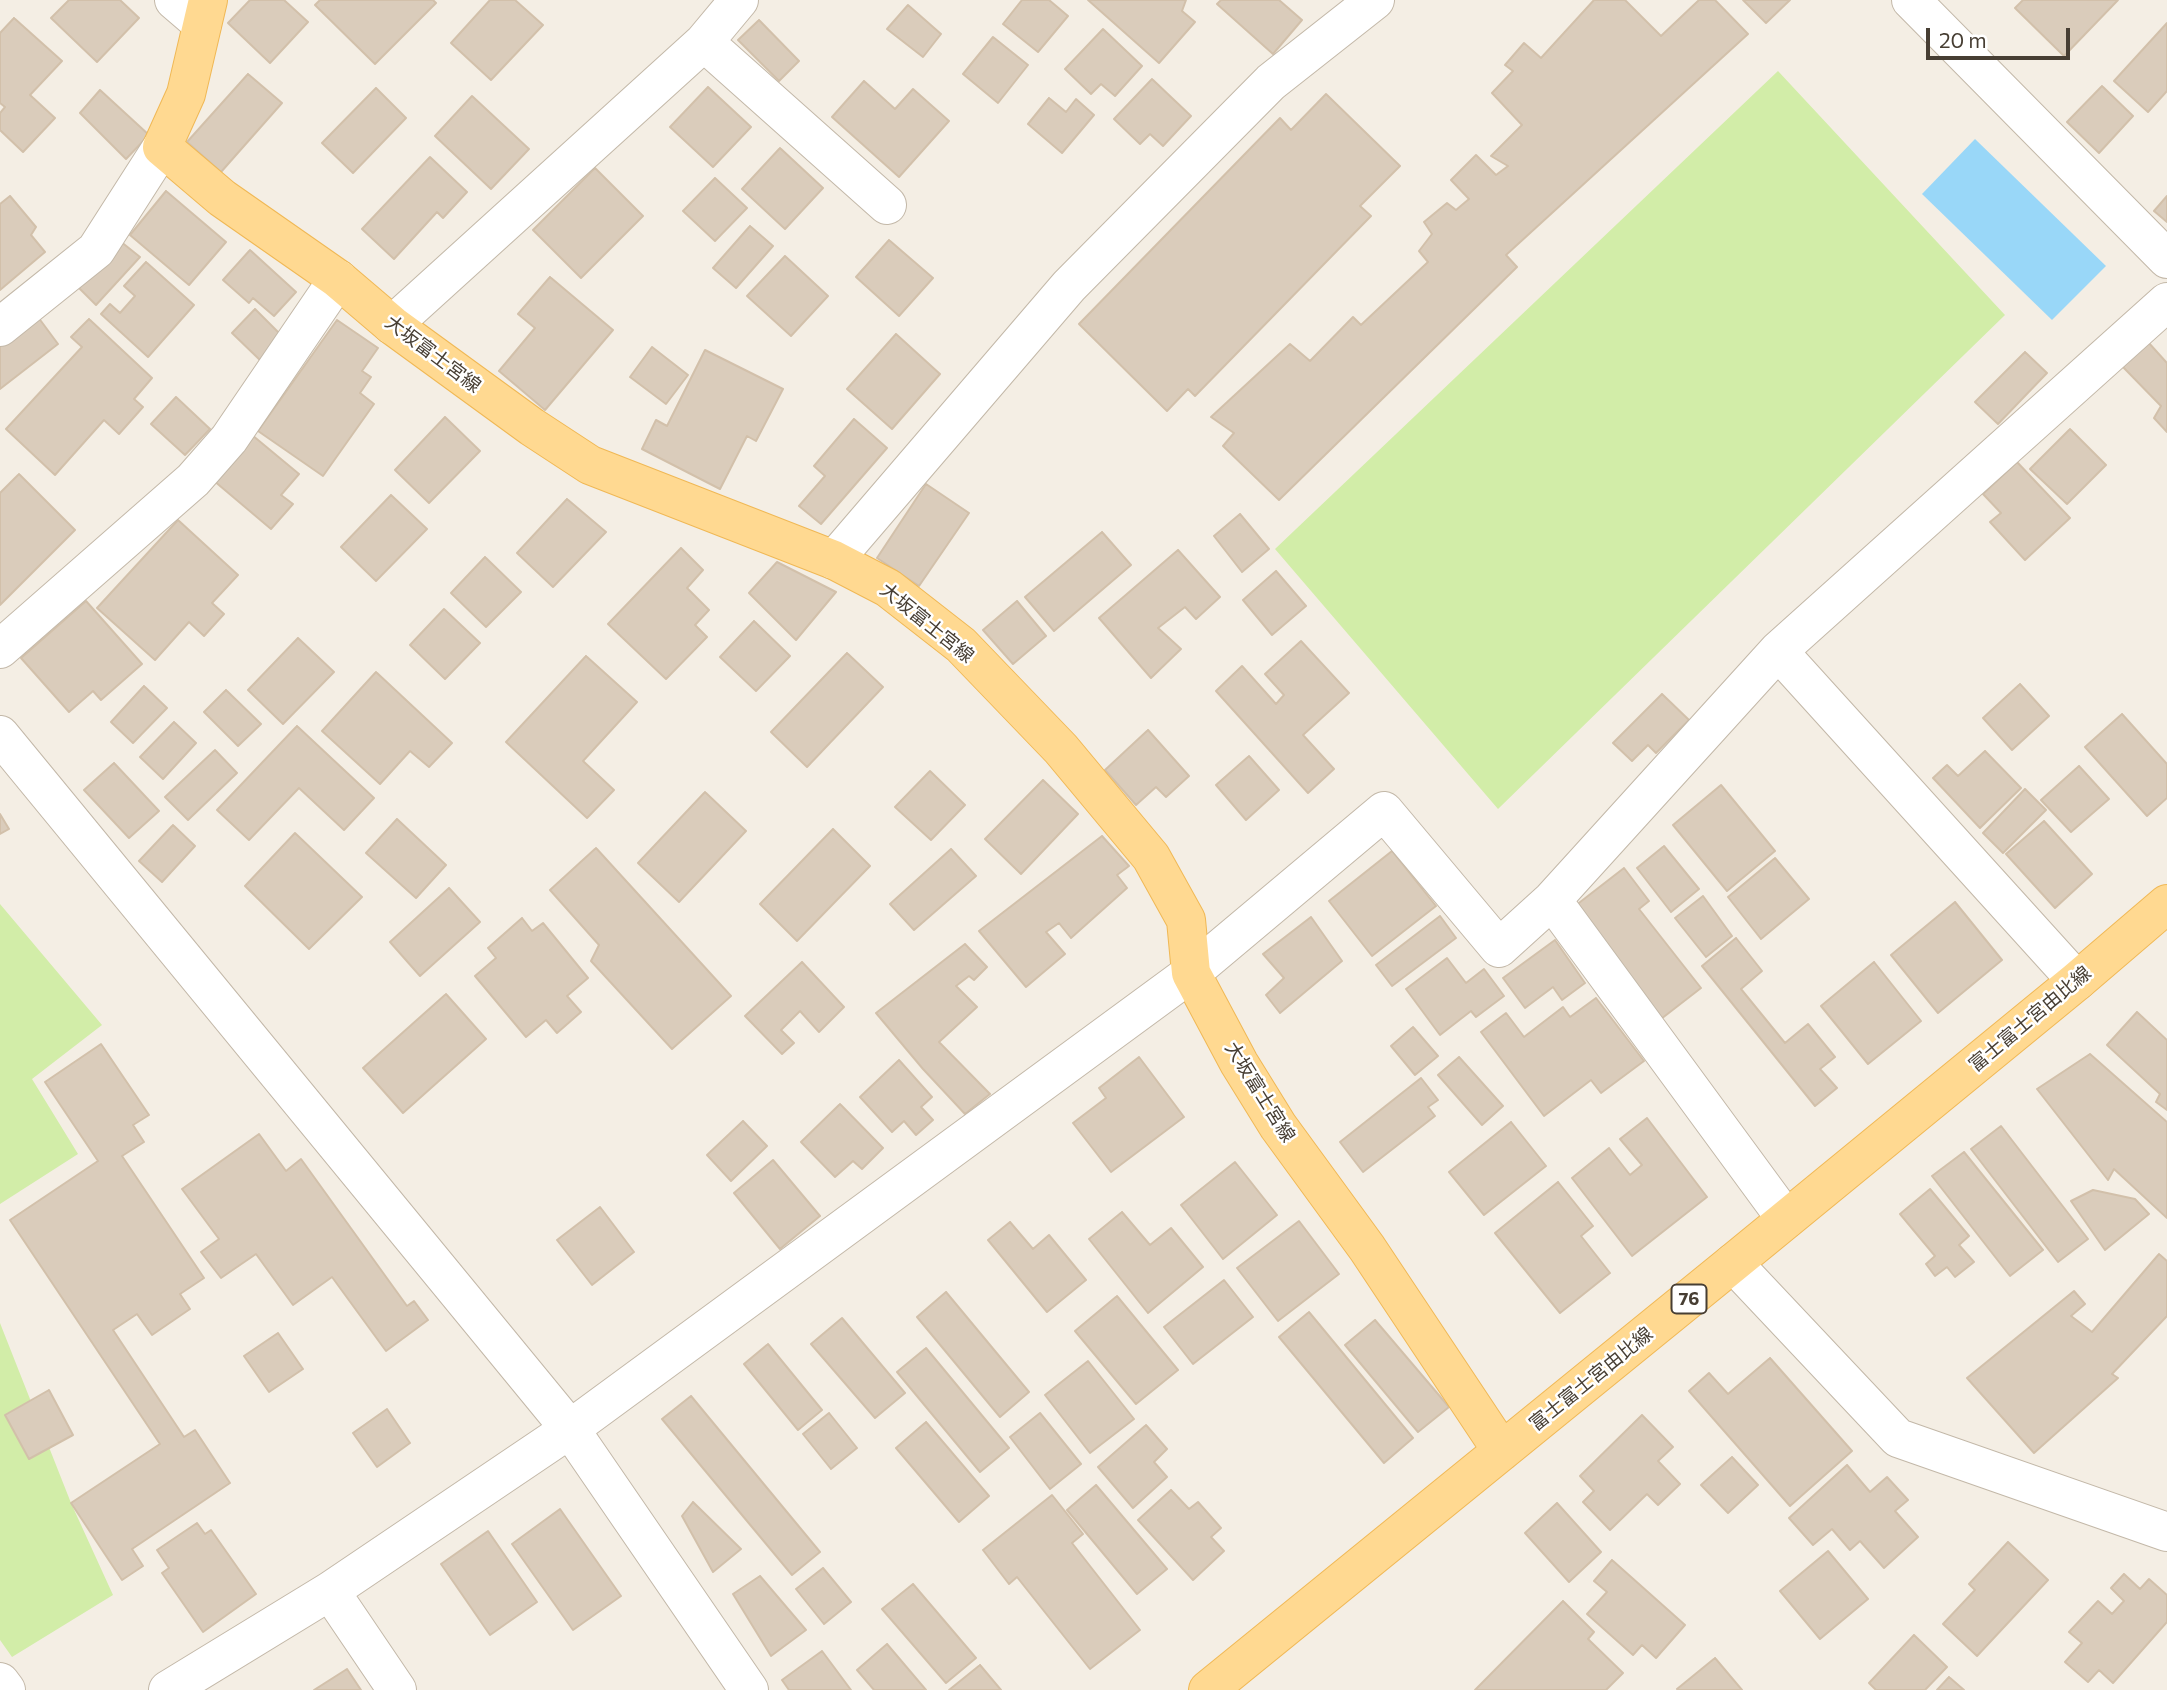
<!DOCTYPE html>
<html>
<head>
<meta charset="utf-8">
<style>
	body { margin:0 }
	#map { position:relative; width:2167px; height:1690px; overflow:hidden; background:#f4eee4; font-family:Commissioner,sans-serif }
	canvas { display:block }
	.scale { position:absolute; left:1926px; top:28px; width:144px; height:32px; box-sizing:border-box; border:4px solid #473e33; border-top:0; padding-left:9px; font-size:21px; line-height:24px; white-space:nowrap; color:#473e33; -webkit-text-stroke:5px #fff; paint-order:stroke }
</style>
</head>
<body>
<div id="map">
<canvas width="2167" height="1690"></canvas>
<div class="scale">20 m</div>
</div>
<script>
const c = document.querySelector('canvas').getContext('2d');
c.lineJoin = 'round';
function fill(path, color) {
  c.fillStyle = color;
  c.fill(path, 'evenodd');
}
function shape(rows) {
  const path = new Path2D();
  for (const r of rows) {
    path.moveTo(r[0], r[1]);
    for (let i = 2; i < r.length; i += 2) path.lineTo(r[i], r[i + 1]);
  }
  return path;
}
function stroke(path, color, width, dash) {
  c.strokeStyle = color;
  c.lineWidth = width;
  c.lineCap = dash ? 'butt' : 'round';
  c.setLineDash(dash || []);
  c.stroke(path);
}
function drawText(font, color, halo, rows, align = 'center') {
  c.font = font + ' Commissioner,"Noto Sans JP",sans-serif';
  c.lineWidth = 5;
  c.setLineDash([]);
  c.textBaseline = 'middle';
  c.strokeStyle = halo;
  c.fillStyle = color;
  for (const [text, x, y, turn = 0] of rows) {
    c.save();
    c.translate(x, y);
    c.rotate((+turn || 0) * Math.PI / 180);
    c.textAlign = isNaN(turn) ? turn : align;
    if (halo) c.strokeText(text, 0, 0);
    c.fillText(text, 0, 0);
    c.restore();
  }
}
const green = shape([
	[1778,71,2005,315,1498,809,1275,549],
	[0,904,102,1025,32,1079,78,1154,0,1204],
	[0,1323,71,1503,113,1595,12,1657,0,1640]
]);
const water = shape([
	[1975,139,2106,266,2052,320,1922,194]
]);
const building = shape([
	[69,0,120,0,139,18,97,62,51,18,69,0],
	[250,0,284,0,308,22,270,63,228,23,250,0],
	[320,0,433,0,436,3,375,64,315,5,320,0],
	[490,0,515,0,543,25,491,80,451,43,490,0],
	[1022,0,1049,0,1068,16,1038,52,1003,24,1022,0],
	[1088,0,1186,0,1182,11,1195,22,1159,63,1088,0],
	[1221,0,1279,0,1302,20,1273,54,1217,4,1221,0],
	[1594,0,1625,0,1661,36,1699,0,1715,0,1748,34,1506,255,1517,267,1279,500,1223,446,1234,433,1211,417,1290,344,1310,361,1353,317,1361,325,1428,262,1419,251,1432,234,1424,222,1447,203,1456,210,1469,199,1451,180,1476,155,1496,175,1508,166,1491,156,1522,125,1492,93,1513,71,1505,65,1524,43,1541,58,1594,0],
	[1743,0,1790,0,1766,23,1743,0],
	[2023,0,2118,0,2064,56,2015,8,2023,0],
	[908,5,941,34,923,57,887,29,908,5],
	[14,18,62,61,30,95,55,118,23,152,0,130,0,113,5,107,0,103,0,33,14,18],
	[759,20,799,61,779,81,738,40,759,20],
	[2167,23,2167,91,2148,112,2114,81,2167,23],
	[1103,29,1142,66,1115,96,1101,84,1091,94,1065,69,1103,29],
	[993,37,1028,65,998,103,963,74,993,37],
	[248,74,282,103,221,172,187,142,248,74],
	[1152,79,1191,116,1163,146,1150,134,1140,144,1114,119,1152,79],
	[864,81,895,109,913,89,949,121,899,177,832,117,864,81],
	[2102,86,2133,116,2099,153,2067,122,2102,86],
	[708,87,751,127,713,167,670,127,708,87],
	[376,88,406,118,353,173,322,143,376,88],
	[100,90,149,135,126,159,80,113,100,90],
	[1326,94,1400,166,1360,206,1371,216,1195,396,1188,389,1167,411,1079,324,1280,118,1291,130,1326,94],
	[472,96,529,149,491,189,435,136,472,96],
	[1049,98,1066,112,1076,99,1094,115,1062,153,1028,124,1049,98],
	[780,148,823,188,785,229,742,189,780,148],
	[430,157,467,192,443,218,437,212,394,259,362,229,430,157],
	[595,168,643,216,581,278,533,230,595,168],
	[715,178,747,208,715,241,683,211,715,178],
	[166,191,226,242,189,285,130,235,166,191],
	[10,196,36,227,31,235,45,252,0,290,0,204,10,196],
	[2167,196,2167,222,2154,211,2167,196],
	[750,226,773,246,736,288,713,268,750,226],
	[889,240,933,278,899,316,856,277,889,240],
	[120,241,140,257,96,305,78,287,120,241],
	[250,250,296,292,274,316,253,298,249,303,223,280,250,250],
	[785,256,828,296,791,336,747,296,785,256],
	[146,262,194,305,148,357,101,314,110,304,120,313,135,296,124,286,146,262],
	[550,277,613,330,545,410,499,371,535,328,518,314,550,277],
	[255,309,284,338,262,362,232,333,255,309],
	[38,317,58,344,0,389,0,344,38,317],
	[89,319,152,378,134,399,143,407,119,434,104,420,55,475,6,429,82,347,71,337,89,319],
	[337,320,378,348,362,371,371,377,360,393,374,404,323,476,258,431,337,320],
	[896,334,940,374,892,429,847,389,896,334],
	[2148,342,2167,363,2167,432,2154,418,2161,406,2122,366,2148,342],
	[652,347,688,375,666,404,630,377,652,347],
	[705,350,783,389,756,441,747,436,720,489,642,449,656,420,667,426,705,350],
	[2025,352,2047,373,1998,424,1975,402,2025,352],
	[176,397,210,429,185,455,151,424,176,397],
	[445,417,480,451,429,503,395,470,445,417],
	[854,419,887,448,821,524,799,506,825,476,814,466,854,419],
	[2070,429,2106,465,2067,504,2030,469,2070,429],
	[252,435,299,474,281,495,293,504,271,529,213,480,252,435],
	[2017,462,2070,518,2025,560,1990,522,2001,513,1983,494,2017,462],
	[19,474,75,530,0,605,0,493,19,474],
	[926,484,969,513,919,586,877,558,926,484],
	[391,495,427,529,376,581,341,547,391,495],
	[567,499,606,532,553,587,517,553,567,499],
	[1240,514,1269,549,1242,572,1214,536,1240,514],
	[178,520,238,575,212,603,224,614,204,636,189,622,155,660,97,608,178,520],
	[1102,532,1131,565,1054,631,1025,597,1102,532],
	[681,548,703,570,687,588,709,610,695,625,707,637,666,679,608,624,681,548],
	[1178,550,1220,597,1196,619,1185,607,1158,628,1181,649,1151,678,1099,618,1178,550],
	[485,557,521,592,486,627,451,593,485,557],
	[777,562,836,592,796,640,749,593,777,562],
	[1276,571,1306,606,1272,635,1243,600,1276,571],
	[86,601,142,664,101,700,93,691,69,712,21,658,86,601],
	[1017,601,1046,636,1013,664,983,630,1017,601],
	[444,609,480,643,445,679,410,645,444,609],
	[754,621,790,656,756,691,720,657,754,621],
	[298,638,334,672,283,724,248,690,298,638],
	[1301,641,1349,693,1303,735,1334,769,1308,793,1216,691,1242,666,1276,704,1284,695,1265,674,1301,641],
	[847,653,883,687,807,767,771,732,847,653],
	[586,656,637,702,583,761,614,790,587,818,506,742,586,656],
	[376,672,452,743,429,767,410,751,380,784,322,731,376,672],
	[2020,684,2049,716,2012,750,1983,718,2020,684],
	[144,686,167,708,133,743,111,722,144,686],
	[226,690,261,724,238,746,204,712,226,690],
	[1662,694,1689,720,1656,753,1648,745,1632,761,1613,743,1662,694],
	[2122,714,2167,764,2167,798,2147,816,2085,747,2122,714],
	[174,722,196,743,163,779,140,757,174,722],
	[297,726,374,798,344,830,299,788,249,840,217,810,297,726],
	[1148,730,1189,776,1166,797,1156,787,1136,805,1105,770,1148,730],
	[215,750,237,773,188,820,165,797,215,750],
	[1985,751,2021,788,1980,828,1933,778,1947,765,1958,776,1985,751],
	[1249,756,1279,790,1246,820,1216,785,1249,756],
	[114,763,159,811,129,838,84,790,114,763],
	[2079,766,2109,799,2071,832,2041,800,2079,766],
	[930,771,965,805,931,840,895,807,930,771],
	[1043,780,1078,814,1021,874,985,839,1043,780],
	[1721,785,1775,851,1727,891,1673,825,1721,785],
	[2025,789,2046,810,2003,853,1983,833,2025,789],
	[705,792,746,831,679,902,638,863,705,792],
	[0,814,9,829,0,834,0,814],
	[397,819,446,865,416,898,366,853,397,819],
	[2044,821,2092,874,2055,908,2006,854,2044,821],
	[173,825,195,846,162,882,139,861,173,825],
	[833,829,870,866,797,941,760,904,833,829],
	[295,833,362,897,309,949,245,886,295,833],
	[1102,836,1129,866,1117,875,1127,888,1071,938,1059,923,1046,932,1065,954,1026,987,979,931,1102,836],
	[1664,846,1699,889,1671,912,1637,868,1664,846],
	[596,848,731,996,672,1049,591,961,599,945,550,890,596,848],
	[951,849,976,876,914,930,890,904,951,849],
	[1392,851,1436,906,1372,956,1329,901,1392,851],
	[1775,858,1809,899,1761,939,1728,897,1775,858],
	[1624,868,1649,901,1639,909,1701,988,1661,1019,1575,906,1624,868],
	[449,888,480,922,420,976,390,942,449,888],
	[1703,896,1732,936,1706,957,1675,918,1703,896],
	[1955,902,2002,960,1938,1013,1891,955,1955,902],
	[1440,916,1456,938,1392,986,1376,965,1440,916],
	[1311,917,1342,961,1280,1013,1266,995,1284,978,1263,954,1311,917],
	[522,918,532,931,543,923,588,978,567,996,581,1012,557,1033,546,1020,526,1037,475,976,496,958,488,948,522,918],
	[1736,938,1762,971,1741,989,1785,1043,1808,1024,1835,1057,1820,1069,1837,1088,1815,1106,1702,966,1736,938],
	[1555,940,1585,983,1562,1000,1553,987,1525,1008,1503,978,1555,940],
	[965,944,987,967,974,980,969,976,956,986,977,1007,939,1042,990,1094,965,1114,923,1069,876,1013,965,944],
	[1447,958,1466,983,1484,969,1504,996,1476,1017,1471,1011,1440,1035,1406,989,1447,958],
	[802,962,844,1007,819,1032,800,1011,781,1030,794,1043,782,1054,745,1016,802,962],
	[1874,962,1921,1021,1868,1064,1821,1006,1874,962],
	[446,994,486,1039,403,1113,363,1068,446,994],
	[1596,998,1644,1061,1601,1093,1591,1080,1544,1116,1481,1032,1506,1013,1524,1037,1563,1007,1570,1017,1596,998],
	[2137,1012,2167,1040,2167,1110,2156,1102,2160,1094,2107,1045,2137,1012],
	[1413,1027,1438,1056,1415,1075,1391,1046,1413,1027],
	[101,1044,149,1115,133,1125,144,1142,122,1156,204,1278,180,1294,190,1309,152,1335,137,1314,113,1330,184,1437,195,1430,230,1483,132,1549,143,1566,122,1580,71,1503,160,1444,10,1220,98,1161,45,1082,101,1044],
	[2090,1054,2167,1122,2167,1218,2114,1169,2108,1180,2037,1089,2090,1054],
	[1139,1057,1184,1117,1111,1172,1073,1123,1106,1098,1099,1088,1139,1057],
	[1459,1057,1503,1106,1482,1125,1438,1075,1459,1057],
	[899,1060,932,1097,921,1107,933,1120,916,1135,904,1121,892,1132,860,1097,899,1060],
	[1421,1078,1438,1100,1428,1107,1435,1116,1363,1172,1340,1142,1421,1078],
	[840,1104,883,1148,862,1169,853,1161,835,1177,801,1142,840,1104],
	[1647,1118,1707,1197,1632,1256,1572,1178,1609,1148,1630,1175,1642,1165,1620,1139,1647,1118],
	[743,1121,767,1146,731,1181,707,1155,743,1121],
	[1511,1122,1546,1166,1484,1215,1449,1172,1511,1122],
	[2001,1126,2088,1239,2058,1262,1971,1149,2001,1126],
	[259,1134,286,1171,301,1159,407,1306,414,1301,428,1320,386,1351,332,1277,293,1305,256,1254,221,1278,201,1252,219,1239,182,1189,259,1134],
	[1964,1152,2043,1250,2010,1276,1932,1176,1964,1152],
	[773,1160,820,1216,780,1249,734,1193,773,1160],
	[1235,1162,1277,1215,1223,1259,1181,1205,1235,1162],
	[1558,1182,1593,1226,1581,1236,1610,1273,1560,1313,1495,1233,1558,1182],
	[1930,1189,1969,1236,1959,1245,1974,1262,1955,1277,1947,1267,1935,1276,1926,1264,1935,1256,1900,1214,1930,1189],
	[2093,1190,2135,1199,2149,1214,2105,1250,2071,1201,2093,1190],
	[600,1207,634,1252,592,1285,557,1240,600,1207],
	[1122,1212,1150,1245,1171,1228,1203,1267,1148,1313,1089,1239,1122,1212],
	[1299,1221,1339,1274,1278,1321,1237,1268,1299,1221],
	[1010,1222,1033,1249,1049,1235,1086,1280,1047,1312,988,1240,1010,1222],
	[2159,1254,2167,1261,2167,1316,2112,1374,2118,1378,2034,1453,1967,1378,2074,1291,2085,1304,2071,1316,2092,1332,2159,1254],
	[1224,1280,1253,1317,1193,1364,1164,1327,1224,1280],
	[946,1292,1029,1392,1000,1417,917,1317,946,1292],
	[1117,1296,1178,1370,1136,1404,1075,1331,1117,1296],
	[1309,1312,1413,1438,1384,1463,1279,1337,1309,1312],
	[842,1318,905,1393,875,1418,811,1344,842,1318],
	[1375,1320,1449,1407,1418,1432,1345,1345,1375,1320],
	[278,1333,303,1369,269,1392,244,1356,278,1333],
	[768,1344,822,1410,798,1430,744,1364,768,1344],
	[926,1348,1009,1448,980,1472,897,1372,926,1348],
	[1770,1358,1852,1451,1790,1506,1689,1391,1709,1373,1728,1394,1770,1358],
	[1088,1361,1134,1419,1090,1453,1045,1395,1088,1361],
	[49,1390,73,1435,29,1459,5,1415,49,1390],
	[691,1396,820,1552,792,1575,662,1419,691,1396],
	[387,1409,410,1443,377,1467,353,1433,387,1409],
	[829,1413,857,1448,831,1469,803,1434,829,1413],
	[1040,1413,1081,1464,1050,1489,1010,1437,1040,1413],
	[1642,1415,1673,1447,1658,1461,1680,1484,1658,1505,1647,1494,1610,1530,1583,1502,1594,1491,1580,1476,1642,1415],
	[926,1422,989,1496,959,1522,896,1448,926,1422],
	[1146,1425,1167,1449,1154,1462,1167,1477,1133,1508,1098,1467,1146,1425],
	[1732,1457,1758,1485,1728,1513,1701,1485,1732,1457],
	[1847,1465,1870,1492,1887,1477,1908,1500,1895,1511,1918,1537,1884,1568,1860,1541,1850,1550,1832,1529,1813,1545,1789,1518,1847,1465],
	[1096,1485,1167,1569,1137,1594,1067,1510,1096,1485],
	[1171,1490,1189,1509,1198,1502,1221,1528,1211,1537,1224,1551,1193,1580,1138,1520,1171,1490],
	[1052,1495,1083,1534,1072,1543,1140,1630,1090,1669,1017,1577,1009,1584,983,1550,1052,1495],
	[693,1502,741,1549,713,1572,682,1516,693,1502],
	[1557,1503,1601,1552,1569,1582,1525,1533,1557,1503],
	[560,1509,621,1596,573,1630,512,1544,560,1509],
	[197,1523,205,1534,211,1530,256,1594,203,1632,162,1573,169,1568,157,1550,197,1523],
	[488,1531,537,1602,490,1635,441,1564,488,1531],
	[2008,1542,2048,1580,1977,1656,1943,1624,1975,1590,1969,1584,2008,1542],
	[1828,1551,1868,1599,1820,1639,1780,1591,1828,1551],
	[1612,1560,1685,1625,1656,1658,1642,1645,1633,1655,1587,1614,1607,1592,1594,1581,1612,1560],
	[823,1568,851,1602,824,1624,796,1589,823,1568],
	[2124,1574,2140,1589,2149,1579,2167,1595,2167,1622,2113,1683,2099,1670,2088,1682,2065,1662,2082,1643,2069,1632,2098,1601,2112,1614,2124,1601,2111,1588,2124,1574],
	[760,1576,806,1630,771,1656,733,1594,760,1576],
	[913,1584,976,1658,946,1683,882,1609,913,1584],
	[1563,1601,1594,1632,1588,1639,1623,1673,1606,1690,1475,1690,1563,1601],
	[1914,1635,1947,1667,1925,1690,1876,1690,1869,1683,1914,1635],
	[887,1644,926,1690,874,1690,857,1670,887,1644],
	[822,1651,851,1690,789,1690,782,1680,822,1651],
	[1715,1658,1742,1690,1678,1690,1677,1689,1715,1658],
	[980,1665,1001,1690,949,1690,980,1665],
	[347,1669,361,1690,314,1690,347,1669],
	[1949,1677,1964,1690,1937,1690,1949,1677]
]);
const minor = shape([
	[174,0,202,24],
	[1911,0,2167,259],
	[704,42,739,0],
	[392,325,704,42,887,205],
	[0,327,96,250,162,147],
	[834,560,1069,286,1271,82,1375,0],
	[0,649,193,480,229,439,338,279],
	[1778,651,2077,981],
	[0,735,570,1429,749,1690],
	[1552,900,1786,1219],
	[1733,1263,1898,1438,2167,1532],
	[330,1591,397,1690],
	[0,1682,6,1690],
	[168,1690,330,1591,570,1429,1191,973,1384,811,1499,948,1552,900,1778,651,2167,302]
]);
const major = shape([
	[208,0,186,94,162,147,222,198,338,279,392,325,532,427,590,465,834,560,888,588,961,645,1061,749,1151,857,1186,920,1191,973,1239,1063,1278,1126,1367,1248,1502,1451],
	[1208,1690,1733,1263,2077,981,2167,904]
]);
const shields = [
	[1689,1299,35]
];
const shieldNames = [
	["76",1689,1299]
];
const streetNames = [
	["大坂富士宮線",433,354,37],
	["大坂富士宮線",927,623,39],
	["富士富士宮由比線",2030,1019,-40],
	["大坂富士宮線",1260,1092,58],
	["富士富士宮由比線",1591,1379,-39]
];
fill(green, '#d2eda8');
fill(water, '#99d7f8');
fill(building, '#daccbb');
stroke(building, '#d2c0aa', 2);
stroke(minor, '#c3b8a8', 40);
stroke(major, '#f0b855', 40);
stroke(minor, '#fff', 38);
stroke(major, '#ffd991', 38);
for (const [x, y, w] of shields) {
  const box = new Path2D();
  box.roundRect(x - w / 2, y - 14.5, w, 29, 5);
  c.fillStyle = '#fff';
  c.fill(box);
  stroke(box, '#473e33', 2);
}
drawText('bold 18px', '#473e33', null, shieldNames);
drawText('19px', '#473e33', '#fff', streetNames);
</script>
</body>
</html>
